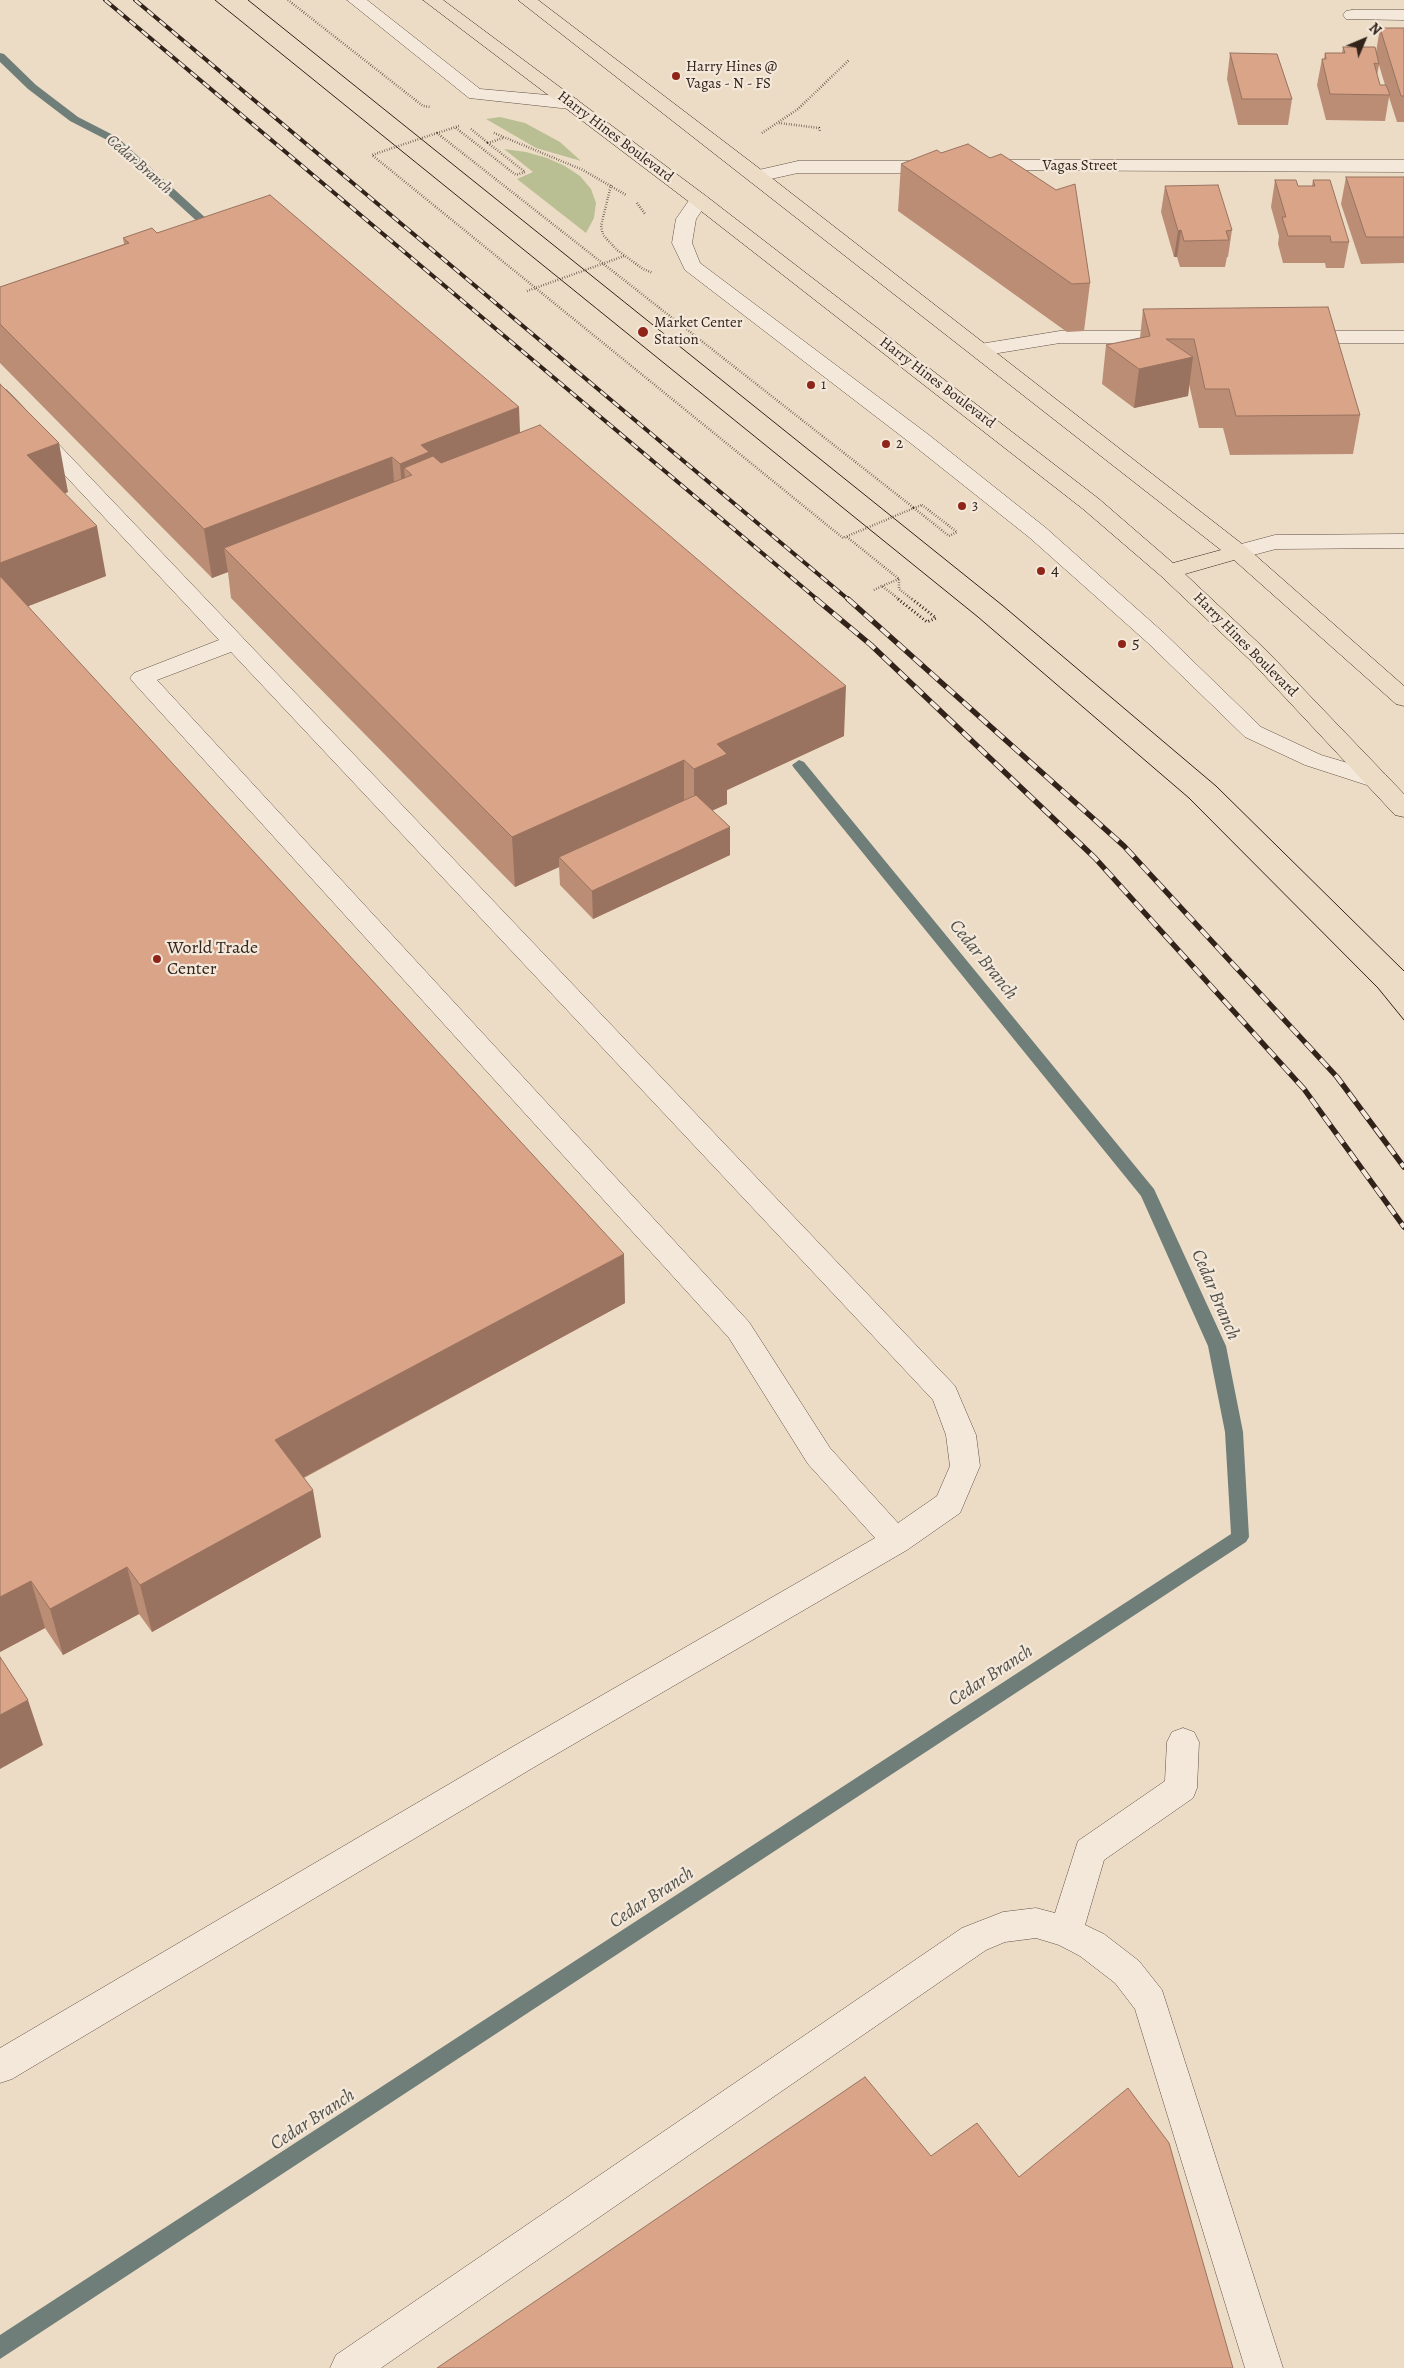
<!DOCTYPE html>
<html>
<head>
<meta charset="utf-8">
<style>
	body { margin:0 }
	#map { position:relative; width:1404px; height:2368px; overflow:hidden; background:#ecdcc6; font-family:Alegreya,serif }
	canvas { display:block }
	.north { position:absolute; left:1339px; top:15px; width:50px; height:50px; -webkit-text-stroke:4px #f3e8da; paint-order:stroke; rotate:45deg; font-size:14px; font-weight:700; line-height:20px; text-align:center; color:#32231a }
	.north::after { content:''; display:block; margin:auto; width:18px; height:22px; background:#32231a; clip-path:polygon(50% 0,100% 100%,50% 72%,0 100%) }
</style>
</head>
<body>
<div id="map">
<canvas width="1404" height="2368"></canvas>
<div class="north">N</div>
</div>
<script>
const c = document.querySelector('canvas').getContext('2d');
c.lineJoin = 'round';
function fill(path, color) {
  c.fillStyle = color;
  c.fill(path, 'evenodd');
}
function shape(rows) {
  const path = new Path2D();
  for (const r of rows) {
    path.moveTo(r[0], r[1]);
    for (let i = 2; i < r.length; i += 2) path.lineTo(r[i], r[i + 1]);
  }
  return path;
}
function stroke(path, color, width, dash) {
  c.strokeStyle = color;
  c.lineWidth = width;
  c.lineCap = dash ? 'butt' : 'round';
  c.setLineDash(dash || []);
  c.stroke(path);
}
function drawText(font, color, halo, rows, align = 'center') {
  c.font = font + ' Alegreya,serif';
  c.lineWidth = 4.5;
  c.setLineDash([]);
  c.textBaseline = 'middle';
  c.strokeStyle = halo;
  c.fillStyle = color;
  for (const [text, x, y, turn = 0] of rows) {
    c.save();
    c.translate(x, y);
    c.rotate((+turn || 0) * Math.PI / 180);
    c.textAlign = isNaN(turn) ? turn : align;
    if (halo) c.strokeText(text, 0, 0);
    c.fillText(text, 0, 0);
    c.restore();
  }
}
const green = shape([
	[500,117,525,123,560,142,581,161,536,148,486,119],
	[504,149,526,152,547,158,565,166,580,176,591,189,596,203,594,218,586,233,517,179,533,172]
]);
const stream = shape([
	[0,53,4,54,36,85,78,117,117,137,220,231,222,233,220,235,212,235,109,141,70,121,28,89,0,62,0,53],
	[799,760,804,762,1154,1189,1226,1346,1243,1432,1249,1537,1246,1542,0,2359,0,2335,1231,1534,1225,1432,1208,1346,1141,1196,794,768,792,765,799,760]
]);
const pathFar1 = shape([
	[288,0,423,106,431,107],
	[779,123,819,128,820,131],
	[456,128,516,175,525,172,488,143,503,138],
	[471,129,488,143],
	[437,133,914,508],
	[437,133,372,155,843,538,914,508],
	[437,133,459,126],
	[494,133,583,170,626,195],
	[762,133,798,109,849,60],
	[611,185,601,226,603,235,617,250,643,269,653,273],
	[637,203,645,214],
	[527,291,624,256],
	[922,505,957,532,949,536,914,508,922,505],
	[847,537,899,579,899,589,913,600],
	[882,586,899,579],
	[874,590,882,586,900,600]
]);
const path = shape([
	[898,599,927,622,936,618,912,599]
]);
const lane = shape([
	[347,0,367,0,480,89,570,97,577,99,579,103,577,107,570,109,469,98,347,0],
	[1352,10,1404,10,1404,20,1346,19,1343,15,1346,11,1352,10],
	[699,194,706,196,709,200,696,219,692,243,700,263,929,435,1046,528,1164,633,1261,727,1321,755,1385,774,1388,780,1385,786,1376,788,1305,765,1245,737,1148,643,1030,538,913,445,685,270,672,243,676,219,692,196,699,194],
	[1060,331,1178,331,1185,333,1188,337,1185,341,1178,343,1060,343,980,356,973,354,970,350,973,346,980,344,1060,331],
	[1301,331,1404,331,1404,343,1301,343,1294,341,1291,337,1294,333,1301,331],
	[0,388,7,390,955,1386,976,1435,980,1466,960,1513,907,1550,536,1766,12,2079,0,2083,0,2048,514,1746,875,1538,808,1464,729,1338,134,683,130,678,134,673,219,640,0,406,0,388],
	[231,652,933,1400,946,1435,950,1466,937,1496,898,1523,830,1448,749,1322,157,680,231,652],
	[1183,1728,1194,1732,1199,1742,1197,1788,1193,1798,1104,1860,1085,1925,1104,1934,1139,1961,1162,1990,1283,2368,1245,2368,1135,2009,1115,1983,1080,1956,1059,1945,1036,1938,1005,1942,986,1950,381,2368,330,2368,336,2355,962,1928,1003,1912,1036,1908,1055,1913,1078,1841,1165,1781,1167,1742,1172,1732,1183,1728]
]);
const street = shape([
	[982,160,1404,160,1404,172,975,170,973,166,975,162,982,160],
	[798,161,937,161,944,163,946,167,944,171,937,173,798,173,757,182,750,180,747,176,750,172,798,161],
	[1404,534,1404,548,1276,549,1238,559,1230,557,1227,552,1230,547,1275,535,1404,534]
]);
const primary = shape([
	[423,0,443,0,706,196,1099,499,1173,563,1221,550,518,0,538,0,764,172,1246,547,1404,686,1404,706,1396,704,1234,560,1185,574,1266,650,1404,794,1404,817,1395,815,1250,660,1161,576,1083,509,692,204,423,0]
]);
const tram = shape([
	[215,0,978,617,1189,798,1378,988,1404,1020],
	[248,0,1002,605,1216,786,1404,971]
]);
const railFar1 = shape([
	[105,0,818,600],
	[135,0,849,600]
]);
const rail = shape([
	[816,599,871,645,1095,858,1304,1089,1404,1227],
	[848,599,1124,846,1337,1077,1404,1167]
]);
const wall = shape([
	[1380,28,1404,28,1404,122,1397,122,1389,97,1385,121,1326,120,1317,85,1322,59,1324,59,1325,53,1342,53,1343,47,1376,52],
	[1379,65,1385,85,1380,85,1377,75],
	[1230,53,1292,99,1288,125,1238,125,1227,79],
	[901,164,1090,283,1084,331,1067,332,898,211],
	[1346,177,1404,177,1404,263,1361,264,1341,204],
	[1275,180,1298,186,1312,186,1313,180,1349,242,1344,268,1326,268,1325,263,1283,263,1278,244,1279,236,1271,207],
	[1165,186,1232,230,1228,257,1227,257,1225,267,1180,267,1177,257,1174,257,1161,212],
	[157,233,520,433,844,736,727,790,727,804,712,810,730,827,730,855,593,919,560,885,559,867,515,887,231,598,228,572,212,578,0,363,0,287,124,244,123,238],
	[1143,309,1360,415,1353,454,1230,455,1223,428,1199,428,1189,384,1188,396,1134,408,1102,384,1106,345,1140,338],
	[0,384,68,492,65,493,106,576,28,606,625,1303,304,1478,321,1537,152,1632,139,1614,63,1655,45,1628,0,1652]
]);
const shadedWall = shape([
	[1181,230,1177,257,1174,257,1178,231],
	[1193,357,1188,396,1134,408,1139,369],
	[519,407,521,456,412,475,404,468,408,511,404,513,400,464,421,445],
	[59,443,68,492,37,504,27,455],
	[392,457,396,506,224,548,228,572,212,578,204,529],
	[97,526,106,576,3,616,0,604,0,563],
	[846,686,844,736,727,790,727,804,694,819,694,769,717,744],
	[684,760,684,809,559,857,559,867,515,887,512,837],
	[730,827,730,855,593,919,592,891],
	[624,1254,625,1303,284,1488,275,1440],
	[313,1490,321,1537,152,1632,140,1585],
	[127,1567,139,1614,63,1655,50,1609],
	[31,1581,45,1628,0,1652,0,1597],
	[28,1700,43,1745,0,1769,0,1715]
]);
const building = shape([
	[1380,28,1404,28,1404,96,1401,96,1380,28],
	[1343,47,1375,47,1379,64,1374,63,1380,85,1386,85,1390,95,1330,94,1322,59,1326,59,1325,53,1345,53,1343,47],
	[1230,53,1277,54,1292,99,1242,99,1230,53],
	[968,144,990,158,1001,154,1056,190,1075,184,1090,283,1072,284,901,164,937,150,941,153,968,144],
	[1346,177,1404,177,1404,237,1366,237,1346,177],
	[1275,180,1296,180,1298,186,1315,186,1313,180,1330,180,1349,242,1331,242,1330,236,1288,236,1282,217,1286,217,1275,180],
	[1218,185,1232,230,1226,231,1229,240,1184,241,1181,230,1178,231,1165,186,1218,185],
	[270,195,519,407,421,445,429,452,400,464,392,457,204,529,0,324,0,287,129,243,123,238,152,228,157,233,270,195],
	[1328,307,1360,415,1236,416,1229,389,1205,389,1194,339,1166,339,1193,357,1139,369,1106,345,1150,336,1143,309,1328,307],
	[0,384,59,443,27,455,97,526,0,563,0,384],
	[540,425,846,686,717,744,727,754,694,769,684,760,512,837,224,548,412,475,404,468,433,456,441,463,540,425],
	[0,576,624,1254,275,1440,313,1490,140,1585,127,1567,50,1609,31,1581,0,1597,0,576],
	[696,795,730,827,592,891,559,857,696,795],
	[0,1657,28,1700,0,1715,0,1657],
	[865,2077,931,2156,977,2123,1019,2177,1128,2088,1169,2143,1233,2368,437,2368,865,2077]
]);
const markers = [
	[676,76,5,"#8f2418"],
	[643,332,6,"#8f2418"],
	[811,385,5,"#8f2418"],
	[886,444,5,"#8f2418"],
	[962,506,5,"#8f2418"],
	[1041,571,5,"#8f2418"],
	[1122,644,5,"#8f2418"],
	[157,959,5,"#8f2418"]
];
const farPoinames = [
	["Harry Hines @",686,67],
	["Vagas - N - FS",686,84],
	["Market Center",654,323],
	["Station",654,340],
	["1",821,385],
	["2",896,444],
	["3",972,506]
];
const farStreetnames = [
	["Harry Hines Boulevard",615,137,37],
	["Vagas Street",1080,166],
	["Harry Hines Boulevard",937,383,37],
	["Harry Hines Boulevard",1245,645,45]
];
const farWaternames = [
	["Cedar Branch",139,165,41]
];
const poiNames = [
	["4",1051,571],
	["5",1132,644],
	["World Trade",167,949],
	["Center",167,970]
];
const waterNames = [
	["Cedar Branch",983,960,51],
	["Cedar Branch",1215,1295,67],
	["Cedar Branch",991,1676,-33],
	["Cedar Branch",652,1898,-33],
	["Cedar Branch",313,2120,-33]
];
fill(green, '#babf93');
fill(stream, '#707e79');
stroke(lane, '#605145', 1);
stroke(street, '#605145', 1);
stroke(primary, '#32231a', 1);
stroke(pathFar1, '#32231a', 2.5, [0.5, 2]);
stroke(path, '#32231a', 3, [1, 2.5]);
fill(lane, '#f3e8da');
fill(street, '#f3e8da');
fill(primary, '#ecdcc6');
stroke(tram, '#32231a', 1);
stroke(railFar1, '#32231a', 4);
stroke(rail, '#32231a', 5.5);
stroke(railFar1, '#f3e8da', 2.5, [8]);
stroke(rail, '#f3e8da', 4, [11]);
fill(wall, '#bb8d75');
fill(shadedWall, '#99735f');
fill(building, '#daa488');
stroke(building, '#99735f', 1);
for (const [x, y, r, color] of markers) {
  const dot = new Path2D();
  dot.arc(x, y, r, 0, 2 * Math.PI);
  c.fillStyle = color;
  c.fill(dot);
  stroke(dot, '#f3e8da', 2);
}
drawText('15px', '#32231a', '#f3e8da', farPoinames, 'left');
drawText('15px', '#32231a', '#f3e8da', farStreetnames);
drawText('italic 16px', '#51514a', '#f3e8da', farWaternames);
drawText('18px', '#32231a', '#f3e8da', poiNames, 'left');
drawText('italic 19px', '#51514a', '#f3e8da', waterNames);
</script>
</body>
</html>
